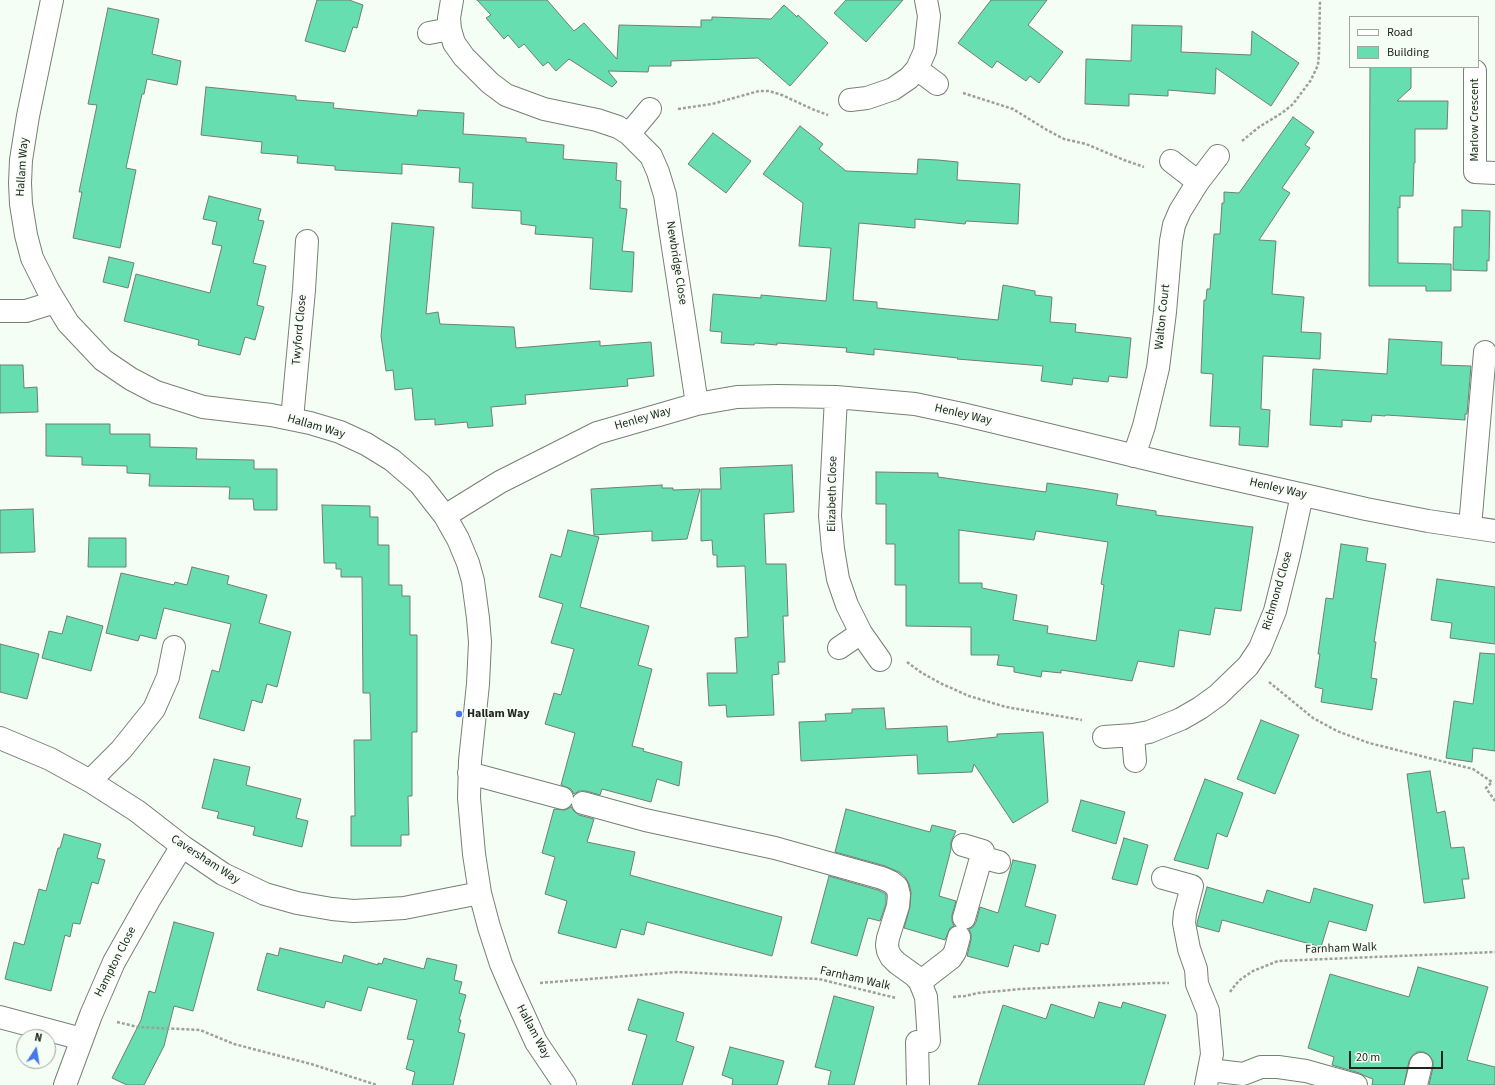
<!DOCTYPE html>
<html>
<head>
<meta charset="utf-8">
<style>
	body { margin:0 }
	#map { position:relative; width:1495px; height:1085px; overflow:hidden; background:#f5fef4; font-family:"Source Sans 3",sans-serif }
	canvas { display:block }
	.legend { position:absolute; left:1349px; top:16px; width:130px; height:52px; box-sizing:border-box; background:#f5fef4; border:1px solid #a0a79f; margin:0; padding:5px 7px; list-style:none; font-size:12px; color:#212520 }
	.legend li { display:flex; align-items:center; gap:8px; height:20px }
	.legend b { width:20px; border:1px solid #a0a79f }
	.north { position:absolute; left:16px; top:1029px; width:40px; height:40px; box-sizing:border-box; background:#f5fef4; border:1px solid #a0a79f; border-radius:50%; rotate:12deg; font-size:11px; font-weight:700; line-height:16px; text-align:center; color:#212520 }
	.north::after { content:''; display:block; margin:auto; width:14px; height:18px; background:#4777e9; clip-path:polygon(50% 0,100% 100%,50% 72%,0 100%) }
	.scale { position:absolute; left:1349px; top:1051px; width:94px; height:18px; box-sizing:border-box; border:2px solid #212520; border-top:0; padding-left:5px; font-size:12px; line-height:14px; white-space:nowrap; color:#212520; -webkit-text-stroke:3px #f5fef4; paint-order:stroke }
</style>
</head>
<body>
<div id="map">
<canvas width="1495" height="1085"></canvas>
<ul class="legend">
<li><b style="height:5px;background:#fff"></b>Road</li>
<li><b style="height:11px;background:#67deaf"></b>Building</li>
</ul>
<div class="north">N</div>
<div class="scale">20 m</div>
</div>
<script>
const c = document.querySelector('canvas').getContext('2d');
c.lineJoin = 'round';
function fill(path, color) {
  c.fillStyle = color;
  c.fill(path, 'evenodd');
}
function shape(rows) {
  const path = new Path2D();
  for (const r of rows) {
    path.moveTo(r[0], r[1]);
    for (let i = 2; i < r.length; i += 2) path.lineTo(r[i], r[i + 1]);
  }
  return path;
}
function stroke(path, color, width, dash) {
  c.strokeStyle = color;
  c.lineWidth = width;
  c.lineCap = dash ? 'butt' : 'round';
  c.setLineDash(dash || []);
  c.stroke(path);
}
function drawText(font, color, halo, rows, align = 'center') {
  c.font = font + ' "Source Sans 3",sans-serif';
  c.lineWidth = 3;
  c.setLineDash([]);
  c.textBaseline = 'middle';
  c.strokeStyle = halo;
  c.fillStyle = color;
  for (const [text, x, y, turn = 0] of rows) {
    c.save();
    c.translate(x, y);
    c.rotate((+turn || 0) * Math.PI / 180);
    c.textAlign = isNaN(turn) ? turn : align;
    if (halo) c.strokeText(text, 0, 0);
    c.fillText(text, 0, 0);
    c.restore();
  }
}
const building = shape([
	[317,0,349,0,363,5,357,28,353,27,345,52,305,41,317,0],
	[477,0,547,0,574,31,584,23,617,59,619,25,701,27,701,20,712,20,712,17,771,19,784,5,797,17,798,15,828,43,790,86,758,58,671,61,671,66,649,66,648,72,608,71,617,82,612,87,569,59,556,71,548,62,543,66,524,44,519,48,508,35,504,39,486,18,491,15,477,0],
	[846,0,903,0,866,42,834,13,846,0],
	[991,0,1047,0,1028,25,1063,52,1039,83,1030,76,1026,81,997,61,992,68,958,43,991,0],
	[108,8,159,19,152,54,181,61,177,85,147,79,144,94,142,94,126,168,136,170,120,248,73,238,82,192,79,192,97,105,88,104,108,8],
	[1132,25,1182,26,1181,52,1251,55,1252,31,1299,63,1271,106,1216,68,1215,94,1168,90,1168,96,1129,94,1129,106,1085,104,1086,59,1131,61,1132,25],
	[1370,67,1411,67,1411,88,1397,101,1448,101,1447,129,1415,129,1415,163,1414,163,1413,196,1400,196,1400,208,1398,207,1398,263,1451,264,1451,291,1426,291,1426,286,1369,286,1370,67],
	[206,87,296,96,296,100,334,103,333,108,417,116,418,110,464,113,463,134,526,138,526,142,564,145,563,159,617,163,616,180,621,181,620,208,627,209,622,251,634,252,632,292,590,289,593,238,535,234,536,226,521,224,521,211,472,208,473,183,459,182,460,168,402,164,402,174,335,170,335,166,297,163,298,156,261,153,262,142,201,135,206,87],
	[1293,117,1314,132,1305,145,1310,148,1282,188,1290,193,1259,240,1276,241,1272,294,1304,297,1301,332,1321,333,1320,359,1263,356,1261,409,1270,410,1268,447,1239,445,1240,427,1210,426,1213,374,1201,373,1204,300,1206,300,1207,289,1210,289,1214,234,1220,234,1222,203,1224,203,1224,192,1239,193,1293,117],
	[800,126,823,144,819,149,846,171,917,174,918,159,938,160,958,162,957,180,1020,184,1018,224,966,221,965,224,915,219,915,228,859,223,853,300,877,302,877,308,998,320,1003,285,1035,291,1035,295,1052,297,1050,322,1076,324,1075,332,1131,338,1127,378,1109,376,1108,382,1073,378,1072,385,1041,381,1043,366,957,359,958,358,874,349,874,355,846,352,847,348,777,343,777,345,755,343,754,345,721,343,722,332,710,331,713,294,761,298,761,295,826,301,831,248,799,246,803,203,763,174,800,126],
	[713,133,751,161,726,193,688,164,713,133],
	[209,196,261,209,258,220,264,221,253,263,266,266,257,305,264,307,255,340,245,337,240,355,198,345,199,340,124,321,136,274,210,293,222,246,212,244,217,222,203,219,209,196],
	[1462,210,1490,211,1489,261,1487,260,1487,271,1453,270,1454,227,1462,227,1462,210],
	[392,223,434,227,426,314,438,312,440,324,514,327,516,348,600,341,600,346,651,342,654,376,627,379,628,386,525,395,526,404,491,407,493,426,468,428,467,422,435,425,435,419,415,420,412,388,395,390,393,370,386,371,381,336,392,223],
	[109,257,134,263,128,288,103,282,109,257],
	[1389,339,1442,342,1441,365,1471,366,1467,414,1465,414,1465,420,1386,415,1385,416,1372,415,1371,422,1342,420,1342,427,1310,425,1313,369,1387,374,1389,339],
	[0,365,23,365,24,388,37,387,38,412,0,413,0,365],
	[46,424,110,424,110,434,150,434,150,447,197,448,196,459,254,460,254,469,277,469,277,510,254,510,253,499,229,499,230,487,149,486,150,474,127,473,127,466,82,465,82,457,46,456,46,424],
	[792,465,794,512,764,514,766,564,786,564,788,616,783,616,785,662,778,662,779,674,772,675,774,715,727,717,726,705,709,706,707,673,737,673,735,638,748,637,745,566,717,567,717,555,713,555,712,540,701,541,701,489,721,489,720,468,792,465],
	[876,472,938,473,938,477,1046,492,1047,483,1088,489,1118,494,1116,505,1156,511,1156,515,1253,527,1241,611,1215,608,1210,635,1179,630,1174,667,1138,661,1132,681,1061,670,1061,673,1042,671,1041,677,1014,672,1014,667,997,665,999,655,971,655,971,627,906,626,906,585,895,585,895,544,886,544,886,504,876,504,876,472],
	[959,530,1034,540,1036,531,1108,542,1101,584,1104,585,1096,641,1047,633,1048,626,1013,620,1017,595,982,588,982,583,959,583,959,530],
	[662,485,662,488,673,488,673,490,700,489,687,539,652,541,652,531,594,535,591,489,662,485],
	[322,505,370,506,370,517,378,517,378,545,389,545,389,585,402,585,402,596,410,596,410,635,417,635,417,732,412,732,412,796,408,796,409,835,401,835,401,846,351,846,351,816,355,816,354,740,371,740,370,693,363,693,362,577,341,577,341,569,336,569,336,563,324,563,322,505],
	[33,509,35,552,0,553,0,510,33,509],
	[568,530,599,537,580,607,649,626,638,665,652,669,632,746,644,749,643,751,682,762,679,786,657,779,651,802,602,789,600,795,586,791,579,791,574,794,571,789,561,785,575,733,545,724,554,693,561,695,574,649,551,643,563,604,539,597,551,554,561,557,568,530],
	[89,538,126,538,126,567,88,567,89,538],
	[1341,544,1368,548,1366,561,1386,564,1374,642,1376,642,1371,678,1377,679,1372,710,1321,702,1323,689,1315,687,1320,654,1318,654,1326,598,1333,599,1341,544],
	[192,567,229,576,227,584,267,595,259,623,291,632,277,687,267,684,262,703,252,700,244,731,199,718,212,670,219,672,231,624,164,608,156,639,140,635,138,641,106,633,121,573,174,585,175,582,187,585,192,567],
	[1437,579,1495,587,1495,644,1450,638,1452,623,1431,620,1437,579],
	[67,616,103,626,91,671,42,658,49,631,62,634,67,616],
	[0,644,39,654,27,699,0,692,0,644],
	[1480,653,1495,654,1495,751,1473,748,1472,762,1446,758,1454,701,1473,704,1480,653],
	[884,708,886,729,947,726,948,742,997,737,997,734,1043,732,1048,802,1013,823,974,764,972,772,918,774,917,755,801,761,799,722,826,721,825,714,852,713,852,709,884,708],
	[1261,720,1299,735,1275,794,1237,779,1261,720],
	[214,759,250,767,246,785,301,799,296,818,308,821,302,847,253,835,255,827,217,818,219,812,202,808,214,759],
	[1430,771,1437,813,1445,811,1451,848,1464,847,1469,879,1462,879,1465,898,1424,903,1407,774,1430,771],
	[1205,779,1243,793,1227,837,1217,833,1208,869,1174,860,1205,779],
	[1081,800,1125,812,1116,844,1072,831,1081,800],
	[571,807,574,811,579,815,594,819,587,842,635,852,630,875,782,917,772,956,647,922,644,935,621,929,616,948,558,933,567,901,545,894,555,857,542,853,554,809,565,810,571,807],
	[846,809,930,832,932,825,956,831,951,842,951,849,939,896,956,901,952,915,952,921,954,926,950,928,945,940,904,928,910,907,911,892,909,884,905,877,899,872,885,866,835,852,846,809],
	[64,834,101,844,97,858,105,860,98,884,92,882,80,924,73,923,70,937,65,935,51,991,5,979,14,942,24,945,39,889,46,891,58,848,60,848,64,834],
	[1124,838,1148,845,1137,885,1112,879,1124,838],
	[1013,860,1036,865,1025,906,1056,915,1048,945,1041,943,1039,952,1014,945,1008,967,967,956,971,940,971,934,969,929,973,927,976,922,980,907,998,913,1013,860],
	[829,876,878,890,886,894,886,904,880,921,868,918,857,956,811,943,829,876],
	[1207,887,1263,903,1267,890,1310,903,1314,888,1373,905,1366,931,1329,921,1321,947,1222,920,1219,932,1197,926,1197,923,1207,887],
	[174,922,214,933,193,1011,174,1006,164,1046,144,1085,127,1085,112,1078,141,1020,149,991,155,993,174,922],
	[280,948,342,963,344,955,378,965,378,963,382,964,384,958,424,969,427,958,457,965,454,980,462,982,459,993,466,995,459,1020,461,1020,458,1032,465,1034,453,1085,412,1085,415,1072,406,1069,414,1040,407,1039,417,1000,368,987,361,1011,326,1001,324,1008,257,990,267,953,278,956,280,948],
	[1418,967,1488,987,1467,1060,1495,1067,1495,1085,1429,1085,1433,1067,1433,1061,1429,1055,1424,1052,1417,1052,1412,1056,1409,1061,1404,1085,1372,1085,1373,1079,1365,1076,1359,1073,1332,1065,1334,1057,1308,1048,1330,974,1409,997,1418,967],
	[834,996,874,1007,854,1085,828,1085,831,1071,815,1067,834,996],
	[638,999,684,1013,676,1041,694,1047,682,1085,632,1085,647,1035,628,1030,638,999],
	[1099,1002,1121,1008,1123,1002,1166,1015,1144,1085,978,1085,1003,1005,1046,1019,1051,1004,1094,1018,1099,1002],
	[730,1047,784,1061,777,1085,732,1085,733,1079,722,1075,730,1047]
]);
const path = shape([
	[963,93,1013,109,1047,130,1064,139,1086,144,1124,160,1144,167],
	[678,109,712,104,759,91,769,91,782,95,812,109,828,115],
	[1242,141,1259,127,1282,113,1293,104,1311,80,1318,65,1319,53,1320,0],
	[907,662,922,673,942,684,969,696,1006,707,1082,720],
	[1269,682,1313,718,1337,731,1369,743,1473,769,1492,782,1486,788,1495,801],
	[540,983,677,972,819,979,896,998],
	[1230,992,1236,984,1241,979,1253,971,1278,961,1495,952],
	[953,997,965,996,978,993,1021,989,1155,983,1169,983],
	[117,1022,138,1027,200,1030,234,1044,311,1064,377,1085]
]);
const minor = shape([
	[52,0,28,116,21,160,20,183,21,204,26,235,32,258,48,290,68,323,103,360,131,379,156,392,203,407,271,415,310,423,340,432,366,444,392,460,420,484,445,516,458,539,468,563,473,581,478,618,480,642,478,684,470,761,469,798,474,854,480,893,489,927,501,964,510,985,536,1042,565,1085],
	[452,0,449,18,450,29,454,43,464,57,490,83,506,95,544,109,597,120,618,127,629,134,651,156,658,172,665,195,697,404],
	[429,33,450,29],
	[917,69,937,84],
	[1475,71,1475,172,1495,173],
	[850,100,867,98,893,89,909,78,917,69,925,51,927,34,929,16,926,0],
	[629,134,650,109],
	[1171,161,1198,182],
	[0,311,26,311,55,302],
	[836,397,830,516,833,549,838,579,847,605,861,633,880,660],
	[292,419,304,290,307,241],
	[1134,456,1144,426,1158,368,1165,312,1171,241,1174,225,1180,211,1198,182,1218,156],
	[445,516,500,482,597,433,697,404,737,397,778,396,836,397,915,404,962,414,1189,469,1366,509,1428,521,1495,531],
	[1470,527,1485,352],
	[839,648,861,633],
	[1133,735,1135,761],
	[1104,737,1133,735,1149,732,1181,719,1200,708,1218,695,1248,666,1260,648,1275,611,1289,555,1302,495],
	[0,738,50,759,90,781,137,811,182,846,223,874,265,894,297,903,332,909,354,911,404,908,480,893],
	[469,773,562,798],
	[90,781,121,750,154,709,168,677,174,647],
	[583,803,645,820,775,848,882,878,891,882,897,887,899,895,898,906,888,938,887,945,888,951,891,957,897,963,915,976,920,982,926,997,929,1041,917,1042,918,1085],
	[963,845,983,851,964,918],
	[981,857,999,862],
	[1163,878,1192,886,1185,913,1184,923,1189,949,1196,969,1197,984,1208,1011,1212,1054,1206,1085],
	[920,982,951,958,955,952,959,937],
	[0,1017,82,1039],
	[1210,1070,1243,1074,1261,1067,1278,1067,1306,1071,1356,1085],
	[65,1085,91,1015,114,962,149,900,182,846],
	[1416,1085,1421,1064]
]);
const markers = [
	[459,714,4,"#4777e9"]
];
const streetNames = [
	["Marlow Crescent",1475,120,-90],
	["Hallam Way",23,167,-86],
	["Newbridge Close",676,263,81],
	["Walton Court",1163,317,-84],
	["Twyford Close",300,330,-85],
	["Henley Way",963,415,13],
	["Henley Way",643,419,-16],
	["Hallam Way",316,427,16],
	["Henley Way",1278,489,13],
	["Elizabeth Close",833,494,-89],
	["Richmond Close",1278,591,-74],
	["Caversham Way",205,860,33],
	["Farnham Walk",1341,949,-2],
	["Hampton Close",116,962,-63],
	["Farnham Walk",855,979,13],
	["Hallam Way",533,1032,62]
];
const poiNames = [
	["Hallam Way",467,714]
];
fill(building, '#67deaf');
stroke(building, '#6f7e77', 1);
stroke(minor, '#768074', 24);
stroke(path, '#9ba29a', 2.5, [3, 2]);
stroke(minor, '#fff', 22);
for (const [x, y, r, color] of markers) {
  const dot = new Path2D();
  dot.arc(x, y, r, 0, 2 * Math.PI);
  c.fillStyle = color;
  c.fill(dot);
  stroke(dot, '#f5fef4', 1.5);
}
drawText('12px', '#212520', '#f5fef4', streetNames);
drawText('bold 12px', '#212520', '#f5fef4', poiNames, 'left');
</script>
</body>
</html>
